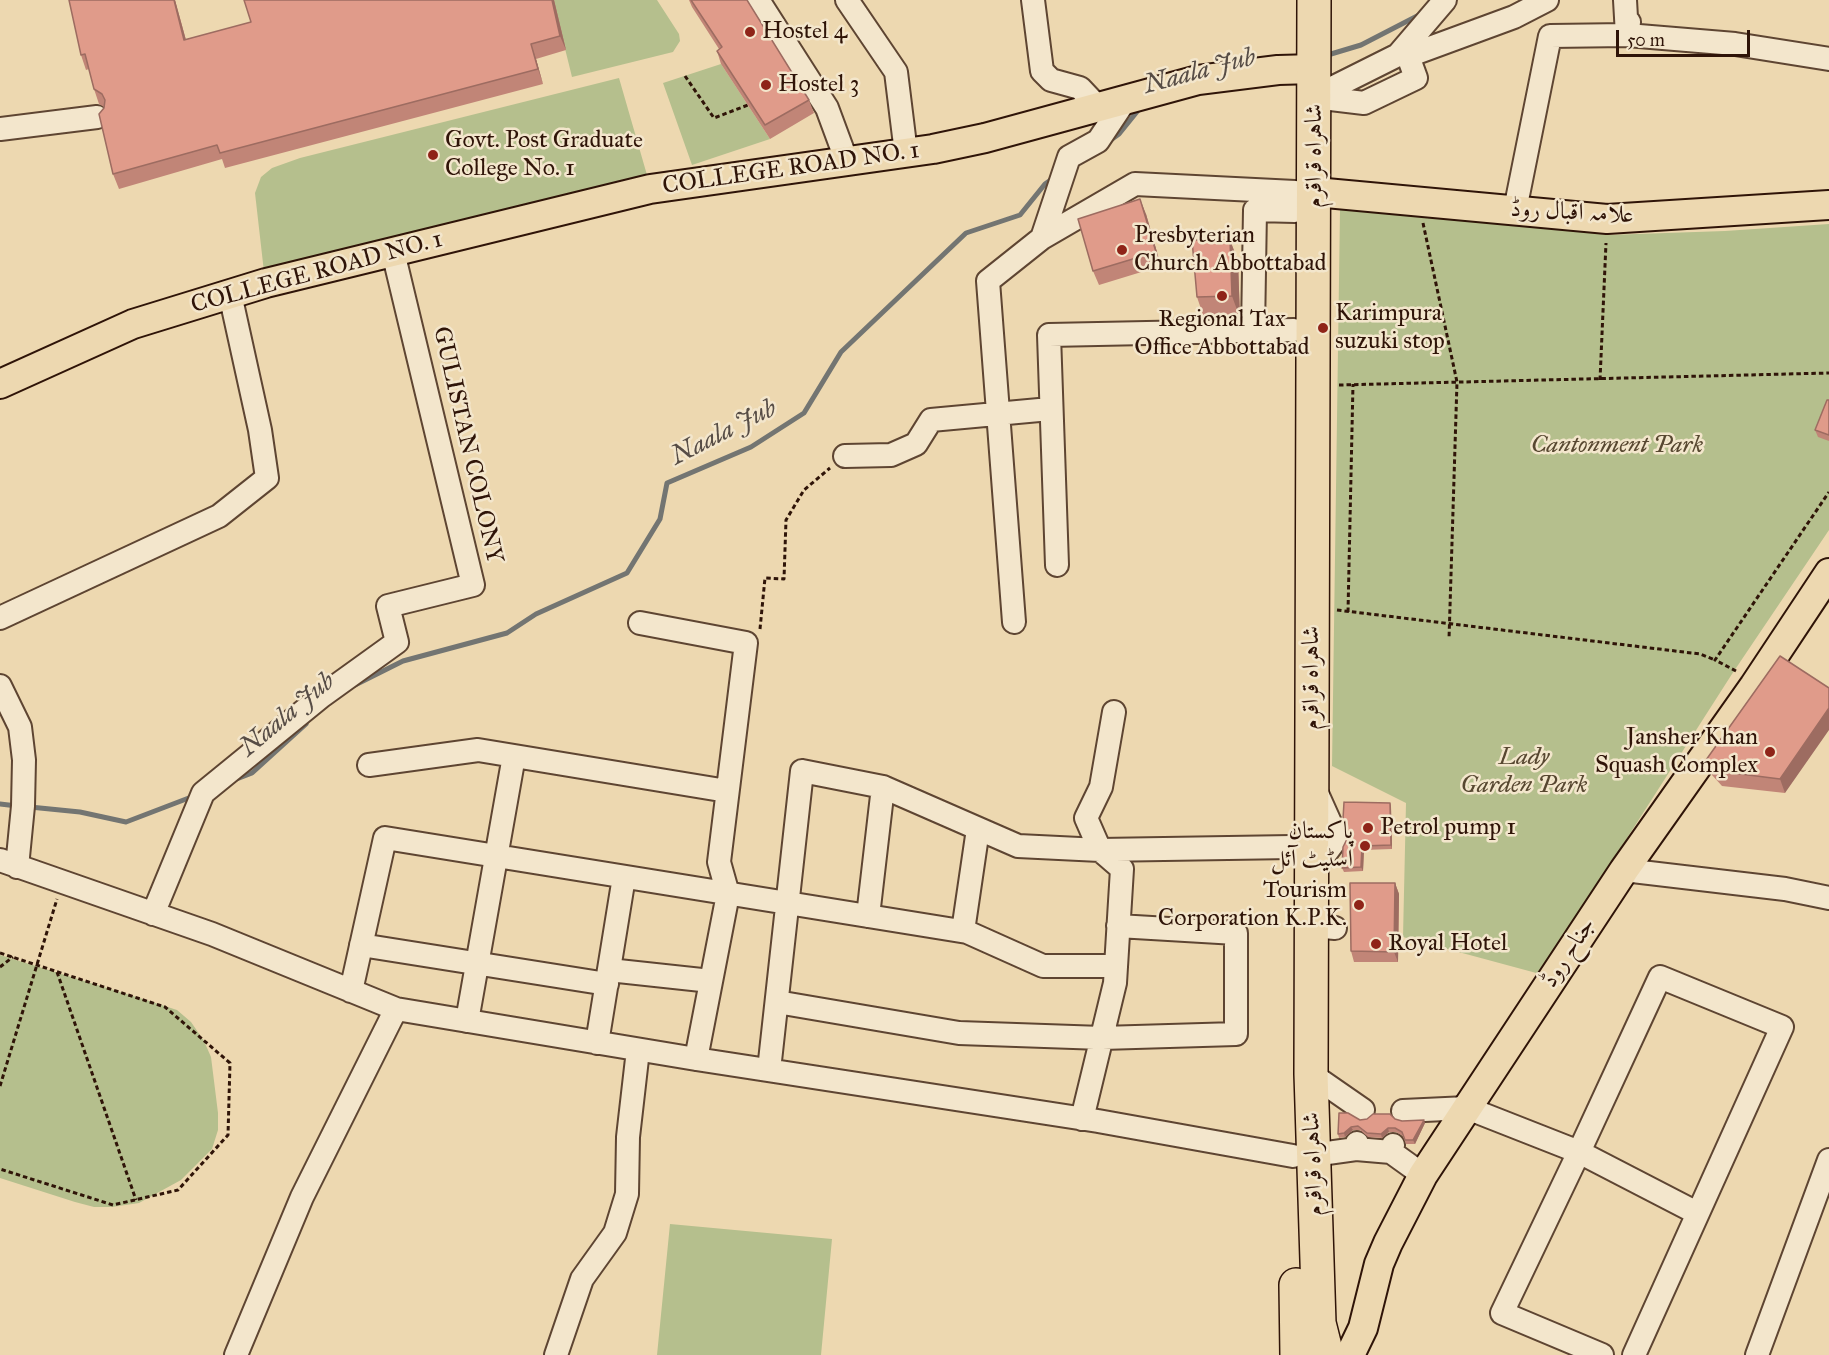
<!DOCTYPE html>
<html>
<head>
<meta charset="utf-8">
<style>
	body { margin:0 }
	#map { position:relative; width:1829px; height:1355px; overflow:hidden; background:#edd8b0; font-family:"IM FELL Great Primer",serif }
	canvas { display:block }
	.scale { position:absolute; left:1616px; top:30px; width:134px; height:27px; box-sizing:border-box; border:3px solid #2f1408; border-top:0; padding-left:8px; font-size:18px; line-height:21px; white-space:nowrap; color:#2f1408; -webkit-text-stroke:4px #f3e6cc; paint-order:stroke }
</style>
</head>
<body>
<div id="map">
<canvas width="1829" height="1355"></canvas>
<div class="scale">50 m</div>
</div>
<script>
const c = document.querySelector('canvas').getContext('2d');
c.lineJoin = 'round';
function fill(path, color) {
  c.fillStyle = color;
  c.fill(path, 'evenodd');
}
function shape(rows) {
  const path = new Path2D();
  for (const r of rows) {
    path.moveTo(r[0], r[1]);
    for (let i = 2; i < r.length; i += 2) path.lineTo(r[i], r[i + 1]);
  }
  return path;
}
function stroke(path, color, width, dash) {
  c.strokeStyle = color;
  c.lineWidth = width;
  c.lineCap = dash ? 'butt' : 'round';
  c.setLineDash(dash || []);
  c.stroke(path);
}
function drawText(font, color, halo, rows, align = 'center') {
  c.font = font + ' "IM FELL Great Primer",Amiri,serif';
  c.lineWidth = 5;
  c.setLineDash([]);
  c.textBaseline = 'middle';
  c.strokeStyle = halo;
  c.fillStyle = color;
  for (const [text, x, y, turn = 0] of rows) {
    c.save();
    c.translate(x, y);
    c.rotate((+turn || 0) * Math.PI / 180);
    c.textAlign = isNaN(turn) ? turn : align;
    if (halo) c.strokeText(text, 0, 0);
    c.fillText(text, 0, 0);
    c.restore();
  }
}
const green = shape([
	[553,0,657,0,679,34,680,41,673,52,572,77],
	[721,64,770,139,692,165,663,83],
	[619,78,647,175,264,272,255,193,261,177,272,168,300,158],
	[1418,201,1607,235,1725,231,1829,224,1829,530,1732,674,1540,974,1403,937,1406,803,1332,766,1340,210],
	[0,955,146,1000,177,1010,191,1022,204,1041,211,1057,218,1113,218,1130,212,1149,181,1180,139,1203,112,1207,94,1207,75,1202,0,1178],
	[670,1224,832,1239,821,1355,657,1355]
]);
const stream = shape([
	[1331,54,1361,45,1423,13],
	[1108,142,1119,134,1140,108],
	[355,685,403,661,507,633,536,614,627,573,660,519,667,483,751,447,804,413,841,352,966,233,1020,215,1045,184,1055,177],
	[234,780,252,773,306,724],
	[0,804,17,806],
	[30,807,80,812,126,822,194,796]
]);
const path = shape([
	[685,76,714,118,748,105],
	[1423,223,1457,382,1449,639],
	[1600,380,1606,243],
	[1339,385,1829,373],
	[1337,610,1700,654,1715,660],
	[1348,612,1353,384],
	[760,629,765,578,784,579,786,520,804,490,830,468],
	[1736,671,1715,660,1829,492],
	[0,953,165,1007,230,1063,228,1135,178,1190,113,1205,0,1169],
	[0,967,13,957],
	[57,972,136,1200],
	[0,1086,57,899]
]);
const minor = shape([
	[758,0,827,108,847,162],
	[847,0,896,72,906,153],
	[1033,0,1042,71,1051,80,1080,88,1097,106],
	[1629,22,1627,35,1735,44,1829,59],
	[1314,97,1364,103,1416,78,1408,56,1514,17,1547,0],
	[1314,97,1398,55,1445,0],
	[0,129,97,117],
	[1515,210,1550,36,1627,35,1625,0],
	[1042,238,1135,184,1295,192],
	[1253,331,1255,210,1295,211],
	[845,456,891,455,916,444,931,420,1050,409],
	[1057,565,1049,335,1294,330],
	[0,618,219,516,267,478,260,430,230,294],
	[1014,622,988,281,1042,238,1069,157,1098,141,1126,99],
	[640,623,746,643,719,862,728,894,696,1059],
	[0,686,20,727,24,760,23,806,17,867],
	[369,765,478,750,727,791],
	[0,860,212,934,396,1009],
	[1624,870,1785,889,1829,898],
	[1312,872,1337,838,1315,789],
	[153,914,203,793,322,696,397,642,388,606,473,585,393,252],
	[868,916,883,787],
	[1312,926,1335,928],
	[963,931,978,829],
	[361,945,607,984],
	[609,970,711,981],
	[351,991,385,838,967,932,1043,966,1116,966],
	[777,1002,959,1033,1102,1038,1236,1034,1236,933,1118,926],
	[467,1021,514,756],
	[597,1043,624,877],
	[769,1070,802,771,883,787,1018,846,1100,850,1292,847],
	[1311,1074,1363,1110],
	[1403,1111,1467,1108,1579,1152,1697,1213],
	[1082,1119,1115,983,1122,869,1100,850,1086,818,1101,787,1114,712],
	[1357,1143,1356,1149,1391,1152,1393,1145],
	[1391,1152,1423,1175],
	[1313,1155,1356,1149],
	[236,1355,302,1197,396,1009,696,1059,1098,1121,1293,1156],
	[556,1355,582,1279,615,1233,627,1194,628,1137,638,1050],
	[1602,1355,1502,1313,1579,1152,1660,977,1782,1027,1634,1355],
	[1757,1355,1829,1160]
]);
const major = shape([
	[1315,192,1607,219,1829,205],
	[0,384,133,324,266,283,650,189,933,149,985,138,1198,80,1278,70,1314,69],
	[1350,1355,1363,1328,1379,1264,1388,1243,1423,1175,1624,870,1754,686,1829,573]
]);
const highway = shape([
	[1314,0,1311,1074,1319,1323,1327,1355],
	[1296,1285,1297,1355]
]);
const wall = shape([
	[69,0,175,0,186,40,251,22,244,0,554,0,566,50,536,59,543,84,225,168,222,159,119,189,113,174,104,107,99,104,94,89,89,69,86,70,81,55],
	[689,0,747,0,809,100,814,113,770,139,721,64,717,51,719,49,692,7],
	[1146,214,1161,266,1099,285,1093,271],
	[1230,240,1238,261,1240,318,1204,318,1197,297],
	[1829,400,1829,441,1818,437,1815,430],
	[1780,656,1785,793,1722,786,1712,775,1706,760],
	[1390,803,1391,807,1392,849,1364,850,1363,871,1344,872,1342,868],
	[1395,883,1399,894,1398,962,1354,962,1351,951],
	[1395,1119,1402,1121,1425,1123,1415,1144,1406,1144,1403,1136,1396,1132,1389,1132,1382,1138,1368,1137,1360,1130,1353,1130,1345,1137,1339,1138,1338,1134,1360,1120]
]);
const shadedWall = shape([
	[174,0,175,0,190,55,184,40],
	[552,0,554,0,566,50,560,36],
	[531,44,536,59,543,84,538,69],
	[1140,199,1146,214,1161,266,1156,252],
	[1230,240,1238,261,1240,318,1232,296],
	[1829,708,1829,730,1785,793,1780,779],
	[1390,803,1391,807,1392,849,1391,845],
	[1362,846,1364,850,1363,871,1361,867],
	[1395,883,1399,894,1398,962,1394,952],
	[1424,1120,1425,1123,1415,1144,1413,1140],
	[1351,1127,1353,1130,1345,1137,1344,1133],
	[1388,1128,1389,1132,1382,1138,1381,1134]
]);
const building = shape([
	[69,0,174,0,184,40,251,22,244,0,552,0,560,36,531,44,538,69,220,153,217,145,113,174,99,114,104,108,105,100,102,94,94,89,85,54,81,55,69,0],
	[691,0,747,0,809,100,765,125,717,51,722,47,691,0],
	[1140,199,1156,252,1093,271,1078,219,1140,199],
	[1192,240,1230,240,1232,296,1197,297,1192,240],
	[1827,400,1829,400,1829,435,1815,430,1827,400],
	[1780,656,1829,688,1829,708,1780,779,1717,771,1706,760,1780,656],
	[1344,802,1390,803,1391,845,1362,846,1361,867,1342,868,1343,847,1349,835,1343,819,1344,802],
	[1350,883,1395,883,1394,952,1351,951,1350,883],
	[1339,1113,1348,1113,1360,1120,1367,1119,1373,1114,1390,1114,1395,1119,1402,1121,1424,1120,1413,1140,1405,1140,1402,1132,1395,1128,1388,1128,1381,1134,1367,1133,1358,1126,1351,1127,1344,1133,1338,1134,1339,1113]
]);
const markers = [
	[750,32,6,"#8f2418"],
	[766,85,6,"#8f2418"],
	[433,155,6,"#8f2418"],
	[1122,250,6,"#8f2418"],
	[1222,296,6,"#8f2418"],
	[1323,328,6,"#8f2418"],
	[1770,752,6,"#8f2418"],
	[1368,828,6,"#8f2418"],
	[1365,846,6,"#8f2418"],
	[1359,905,6,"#8f2418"],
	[1376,944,6,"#8f2418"]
];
const poiNames = [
	["Hostel 4",762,32],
	["Hostel 3",778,85],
	["Govt. Post Graduate",445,141],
	["College No. 1",445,169],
	["Presbyterian",1134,236],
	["Church Abbottabad",1134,264],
	["Karimpura",1335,314],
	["suzuki stop",1335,342],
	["Regional Tax",1222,320,"center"],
	["Office Abbottabad",1222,348,"center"],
	["Jansher Khan",1758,738,"right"],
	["Squash Complex",1758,766,"right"],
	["Petrol pump 1",1380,828],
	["پاکستان",1353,832,"right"],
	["اسٹیٹ آئل",1353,860,"right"],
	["Tourism",1347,891,"right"],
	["Corporation K.P.K.",1347,919,"right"],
	["Royal Hotel",1388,944]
];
const streetNames = [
	["شاہراہ قراقرم",1315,156,-90],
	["COLLEGE ROAD NO. 1",791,169,-8],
	["علامہ اقبال روڈ",1572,213,3],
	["COLLEGE ROAD NO. 1",317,273,-15],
	["GULISTAN COLONY",467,445,77],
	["شاہراہ قراقرم",1312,678,-90],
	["جناح روڈ",1569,953,-57],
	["شاہراہ قراقرم",1314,1164,-92]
];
const parkNames = [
	["Cantonment Park",1617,446],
	["Lady",1524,758],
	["Garden Park",1524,786]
];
const waterNames = [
	["Naala Jub",1200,72,-15],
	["Naala Jub",724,433,-27],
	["Naala Jub",288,715,-40]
];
fill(green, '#b5bf8d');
stroke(stream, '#737572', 5);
stroke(minor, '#5e4532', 26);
stroke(major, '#2f1408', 32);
stroke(highway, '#2f1408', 36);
stroke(path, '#2f1408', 3, [4.5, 3]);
stroke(minor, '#f3e6cc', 22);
stroke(major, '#edd8b0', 28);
stroke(highway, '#edd8b0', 33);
fill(wall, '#c18577');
fill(shadedWall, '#9d6c61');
fill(building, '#e09b8a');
stroke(building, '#9d6c61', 1.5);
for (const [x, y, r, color] of markers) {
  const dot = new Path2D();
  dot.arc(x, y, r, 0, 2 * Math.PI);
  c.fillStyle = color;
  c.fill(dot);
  stroke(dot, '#f3e6cc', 2);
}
drawText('24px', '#2f1408', '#f3e6cc', poiNames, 'left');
drawText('24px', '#2f1408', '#f3e6cc', streetNames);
drawText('italic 24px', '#574730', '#f3e6cc', parkNames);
drawText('italic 26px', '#574d46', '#f3e6cc', waterNames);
</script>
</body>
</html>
